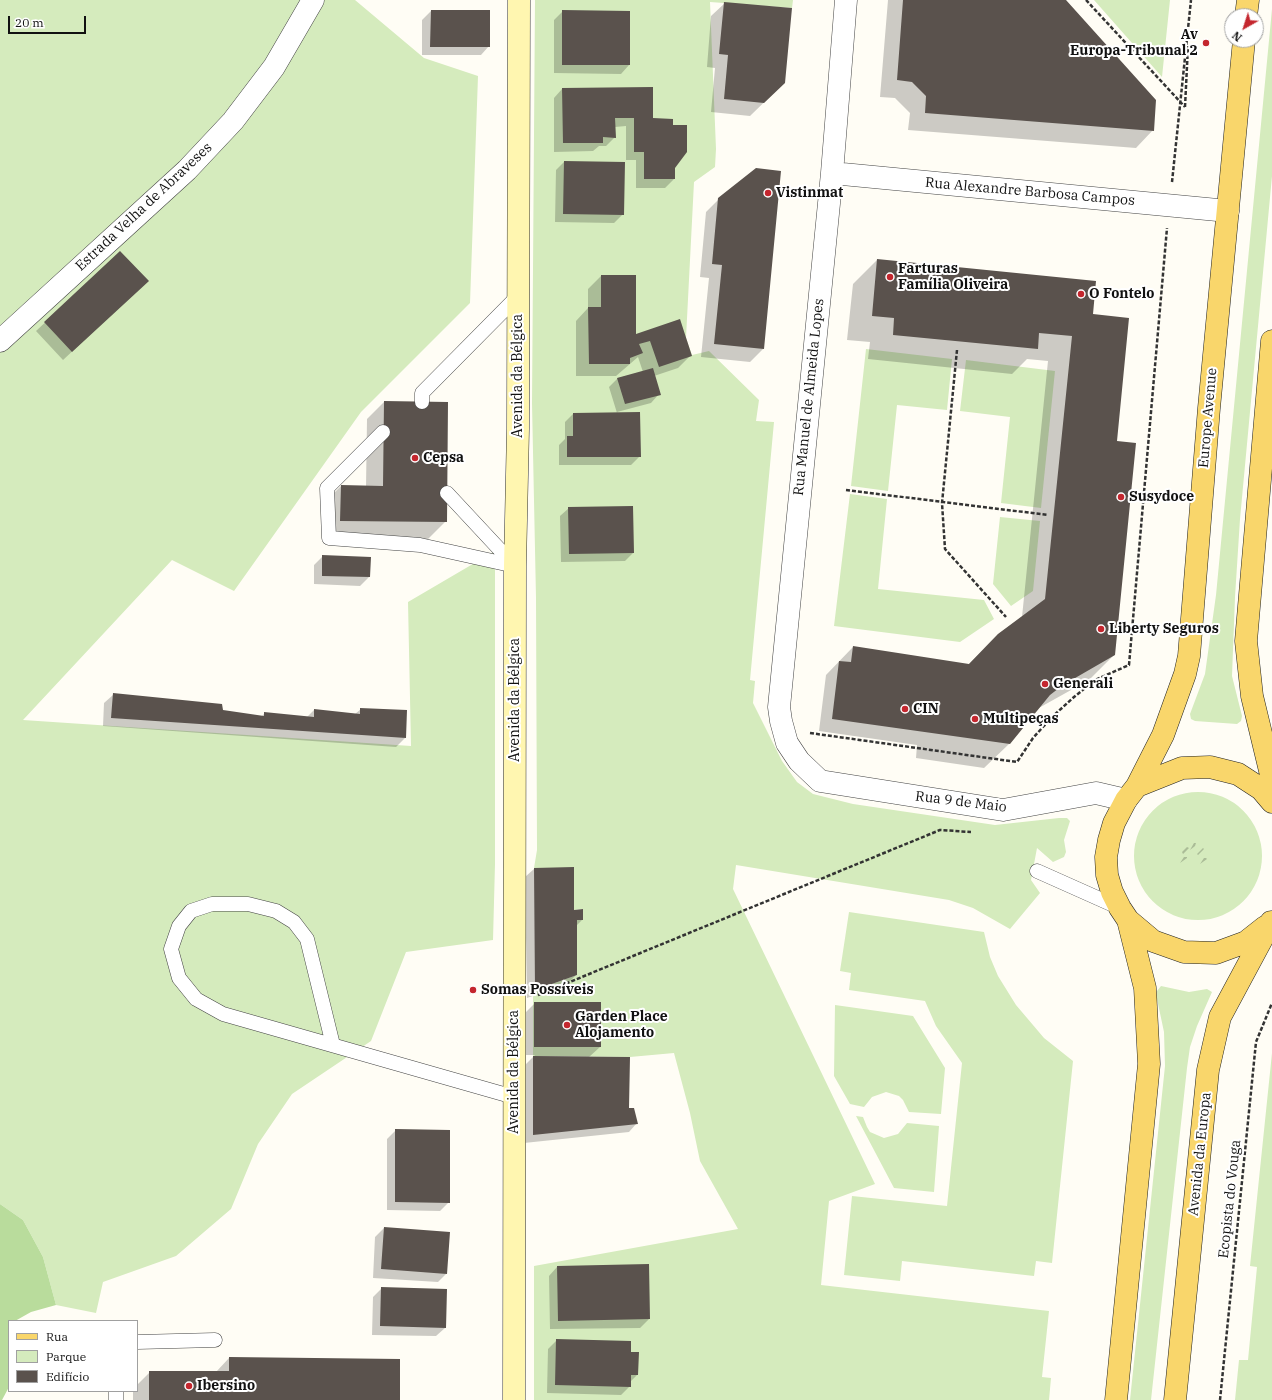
<!DOCTYPE html>
<html>
<head>
<meta charset="utf-8">
<style>
	body { margin:0 }
	#map { position:relative; width:1272px; height:1400px; overflow:hidden; background:#fffdf5; font-family:"IBM Plex Serif",serif }
	canvas { display:block }
	.legend { position:absolute; left:8px; top:1320px; width:130px; height:72px; box-sizing:border-box; background:#fff; border:1px solid #a0a0a0; margin:0; padding:5px 7px; list-style:none; font-size:12px; color:#111 }
	.legend li { display:flex; align-items:center; gap:8px; height:20px }
	.legend b { width:20px; border:1px solid #a0a0a0 }
	.north { position:absolute; left:1224px; top:8px; width:40px; height:40px; box-sizing:border-box; background:#fff; border:1px solid #a0a0a0; border-radius:50%; rotate:219deg; font-size:11px; font-weight:700; line-height:16px; text-align:center; color:#111 }
	.north::after { content:''; display:block; margin:auto; width:14px; height:18px; background:#c4262e; clip-path:polygon(50% 0,100% 100%,50% 72%,0 100%) }
	.scale { position:absolute; left:8px; top:16px; width:78px; height:18px; box-sizing:border-box; border:2px solid #111; border-top:0; padding-left:5px; font-size:12px; line-height:14px; white-space:nowrap; color:#111; -webkit-text-stroke:3px #fff; paint-order:stroke }
</style>
</head>
<body>
<div id="map">
<canvas width="1272" height="1400"></canvas>
<ul class="legend">
<li><b style="height:5px;background:#f9d66b"></b>Rua</li>
<li><b style="height:11px;background:#d5ebbd"></b>Parque</li>
<li><b style="height:11px;background:#5a524d"></b>Edifício</li>
</ul>
<div class="north">N</div>
<div class="scale">20 m</div>
</div>
<script>
const c = document.querySelector('canvas').getContext('2d');
c.lineJoin = 'round';
function fill(path, color) {
  c.fillStyle = color;
  c.fill(path, 'evenodd');
}
function shape(rows) {
  const path = new Path2D();
  for (const r of rows) {
    if (r.length === 3) {
      path.moveTo(r[0] + r[2], r[1]);
      path.arc(r[0], r[1], r[2], 0, 2 * Math.PI);
      continue;
    }
    path.moveTo(r[0], r[1]);
    for (let i = 2; i < r.length; i += 2) path.lineTo(r[i], r[i + 1]);
  }
  return path;
}
function stroke(path, color, width, dash) {
  c.strokeStyle = color;
  c.lineWidth = width;
  c.lineCap = dash ? 'butt' : 'round';
  c.setLineDash(dash || []);
  c.stroke(path);
}
function drawText(font, color, halo, rows, align = 'center') {
  c.font = font + ' "IBM Plex Serif",serif';
  c.lineWidth = 4;
  c.setLineDash([]);
  c.textBaseline = 'middle';
  c.strokeStyle = halo;
  c.fillStyle = color;
  for (const [text, x, y, turn = 0] of rows) {
    c.save();
    c.translate(x, y);
    c.rotate((+turn || 0) * Math.PI / 180);
    c.textAlign = isNaN(turn) ? turn : align;
    if (halo) c.strokeText(text, 0, 0);
    c.fillText(text, 0, 0);
    c.restore();
  }
}
const green = shape([
	[0,0,355,0,424,58,478,76,470,303,361,412,234,591,172,560,23,720,411,746,408,602,495,551,495,864,493,940,406,952,371,1041,292,1094,258,1144,231,1209,176,1256,103,1282,96,1313,56,1305,43,1257,23,1220,0,1204],
	[535,0,793,0,792,8,710,2,716,149,715,167,694,182,686,338,692,355,709,351,759,400,756,421,774,422,750,680,755,681,753,703,782,761,797,782,813,794,853,804,995,825,1059,818,1067,818,1070,821,1064,840,1066,852,1064,857,1053,862,1037,848,1031,880,1040,893,1010,929,973,908,949,900,736,865,733,889,875,1184,829,1201,821,1285,1049,1311,1042,1377,1051,1378,1049,1400,534,1400,534,1266,738,1229,700,1161,690,1113,674,1053,630,1057,533,1056,533,997,535,990,577,975,577,920,583,920,583,909,574,910,574,868,534,868,537,850,536,598,532,403],
	[1094,0,1170,0,1162,77],
	[1272,9,1272,176,1240,519,1235,597,1232,676,1242,716,1241,721,1237,724,1195,721,1191,719,1190,714,1205,674,1216,595],
	[866,349,952,359,947,410,897,405,888,491,851,486],
	[966,360,1055,371,1041,508,1001,503,1010,417,960,411],
	[850,494,887,499,878,589,984,600,994,619,960,642,834,626],
	[1000,517,1040,521,1033,591,1011,606,993,584],
	[1198,856,64],
	[849,912,984,932,990,957,998,976,1016,1005,1044,1038,1073,1061,1052,1263,1036,1261,1034,1276,902,1261,900,1281,844,1275,852,1196,947,1206,962,1063,936,1026,925,1001,849,990,851,973,840,971],
	[1161,986,1189,992,1207,989,1212,992,1197,1026,1190,1047,1187,1068,1151,1400,1130,1400,1165,1066,1164,1032,1157,999,1157,991],
	[835,1005,913,1016,945,1068,941,1114,909,1112,903,1100,899,1096,886,1092,872,1097,864,1107,850,1104,834,1076],
	[1272,1053,1272,1400,1235,1400,1239,1360,1248,1360,1257,1267,1250,1266],
	[856,1116,863,1117,867,1127,870,1132,884,1138,898,1134,907,1123,939,1126,934,1192,894,1188]
]);
const forest = shape([
	[0,1204,23,1220,43,1257,56,1305,31,1312,15,1321,9,1321,9,1387,2,1400,0,1400]
]);
const shadow = shape([
	[888,0,1065,0,1153,130,1136,148,908,130,910,113,895,98,880,97],
	[725,3,784,83,750,116,711,112,715,68,707,67,711,16],
	[431,11,489,11,489,46,481,55,422,55,422,20],
	[563,11,629,65,621,74,554,73,554,20],
	[562,89,652,119,674,168,674,179,665,188,636,188,636,160,626,160,626,126,615,127,615,137,606,146,599,146,593,151,554,152,554,98],
	[564,162,623,214,614,223,555,222,556,170],
	[780,172,763,349,750,362,701,357,709,278,700,277,706,212,719,199],
	[120,252,139,289,63,360,36,331],
	[877,260,1092,314,1116,442,1114,655,1089,680,1037,709,1009,744,984,768,916,758,917,745,819,731,826,675,853,647,968,665,998,634,1022,617,1048,361,1027,359,1012,374,868,359,870,342,847,340,853,284],
	[601,276,635,335,691,355,678,368,654,376,659,394,651,403,617,412,640,456,631,465,559,465,559,445,565,439,565,422,573,414,617,413,609,387,618,378,643,372,638,357,616,376,576,376,576,321,588,308,588,289],
	[384,402,446,521,428,539,323,537,324,503,341,486,366,487,367,419],
	[569,508,633,553,625,561,561,562,560,516],
	[323,556,369,577,360,586,314,584,314,565],
	[113,695,261,717,265,713,307,717,314,710,355,714,361,709,405,738,396,747,103,726,104,703],
	[1194,843,1196,843,1195,846,1190,850],
	[1187,847,1189,848,1183,854,1182,852],
	[1203,848,1204,849,1198,855,1197,854],
	[1184,857,1187,857,1187,858,1180,863],
	[1204,858,1206,858,1207,859,1200,864],
	[573,868,573,911,582,920,576,926,576,975,567,984,527,998,525,877,534,869],
	[535,1003,600,1047,589,1057,637,1123,629,1132,524,1143,525,1065,535,1055,526,1055,526,1012],
	[396,1130,449,1202,440,1211,387,1210,387,1139],
	[384,1228,446,1274,438,1282,373,1278,375,1237],
	[557,1267,649,1319,640,1328,550,1329,549,1276],
	[382,1288,445,1328,436,1336,372,1335,373,1297],
	[557,1340,630,1353,637,1375,630,1382,630,1386,621,1395,547,1393,548,1349],
	[229,1358,399,1400,133,1400,133,1391,137,1391,137,1385,150,1372,216,1372]
]);
const building = shape([
	[903,0,1066,0,1156,100,1154,131,925,113,926,96,912,82,897,80],
	[724,2,792,8,785,83,764,103,724,99,728,55,719,54],
	[431,10,490,10,490,47,430,47],
	[562,10,630,11,630,65,562,65],
	[653,87,653,118,673,119,673,125,687,125,687,152,675,168,675,179,644,179,644,152,634,152,634,118,615,118,616,138,603,137,603,143,563,143,562,88],
	[564,161,625,162,624,215,563,214],
	[756,168,781,171,764,349,714,344,722,265,712,264,718,198],
	[120,251,149,281,72,352,44,322],
	[877,259,1096,281,1093,314,1129,318,1117,441,1136,443,1115,655,1063,685,1050,695,1010,744,832,719,839,661,851,662,853,646,969,664,998,634,1045,599,1072,336,1039,333,1038,349,893,335,894,318,872,316],
	[601,275,636,275,636,334,680,319,692,356,659,367,650,341,639,344,643,353,630,358,630,364,589,364,588,307,601,307],
	[653,368,661,395,625,404,617,378],
	[384,401,448,402,447,522,340,521,341,485,383,486],
	[640,412,641,457,567,457,567,436,573,436,573,413],
	[633,506,634,553,569,554,568,507],
	[322,555,371,557,370,577,322,576],
	[113,693,222,704,223,710,264,716,264,712,314,717,314,709,360,714,360,708,407,710,406,738,111,718],
	[574,867,574,910,583,909,583,920,577,920,577,975,535,990,534,868],
	[534,1002,601,1002,601,1047,534,1047],
	[533,1056,630,1057,629,1108,634,1108,638,1124,533,1135],
	[395,1129,450,1130,450,1203,395,1202],
	[384,1227,450,1232,447,1274,381,1269],
	[649,1264,650,1319,558,1321,557,1266],
	[381,1287,447,1289,446,1328,380,1326],
	[556,1339,631,1341,631,1352,639,1352,638,1375,631,1375,631,1387,555,1385],
	[229,1357,400,1359,400,1400,149,1400,149,1371,229,1371]
]);
const path = shape([
	[1086,0,1185,107],
	[1185,107,1188,46],
	[1172,182,1191,0],
	[957,350,942,503,945,549,1006,617],
	[846,490,1048,515],
	[810,733,1017,762,1033,738,1052,717,1074,697,1095,680,1129,665,1167,228],
	[538,995,940,830,971,832],
	[1220,1400,1256,1042,1272,1003]
]);
const lane = shape([
	[422,402,422,393,519,295],
	[383,432,327,488,329,538,420,545,515,566],
	[447,493,515,566],
	[1037,871,1120,908],
	[333,1045,307,939,294,922,276,911,248,904,212,904,191,911,179,926,171,949,179,978,196,999,223,1014,514,1097],
	[137,1342,215,1340],
	[116,1400,116,1391]
]);
const street = shape([
	[846,0,832,173,779,707,781,721,787,743,799,761,820,781,1003,810,1096,793,1126,800],
	[832,173,1228,211],
	[0,341,187,170,233,121,274,67,313,0]
]);
const secondary = shape([
	[514,1400,515,566,518,429,519,0]
]);
const primary = shape([
	[1246,16,1248,0],
	[1272,341,1246,641,1252,696,1272,779],
	[1137,786,1163,735,1185,674,1189,656,1209,408,1244,40],
	[1265,927,1246,942,1216,953,1184,952,1153,941,1128,920,1120,908,1112,892,1107,875,1106,857,1109,840,1114,823,1126,800,1137,786,1182,768,1210,767,1238,774,1261,789,1272,802],
	[1116,1400,1149,1064,1145,988,1128,920],
	[1175,1400,1208,1070,1220,1017,1271,922]
]);
const markers = [
	[1206,43,4,"#c4262e"],
	[768,193,4,"#c4262e"],
	[890,277,4,"#c4262e"],
	[1081,294,4,"#c4262e"],
	[415,458,4,"#c4262e"],
	[1121,497,4,"#c4262e"],
	[1101,629,4,"#c4262e"],
	[1045,684,4,"#c4262e"],
	[905,709,4,"#c4262e"],
	[975,719,4,"#c4262e"],
	[473,990,4,"#c4262e"],
	[567,1025,4,"#c4262e"],
	[189,1386,4,"#c4262e"]
];
const poiNames = [
	["Av",1198,35,"right"],
	["Europa-Tribunal 2",1198,51,"right"],
	["Vistinmat",776,193],
	["Farturas",898,269],
	["Família Oliveira",898,285],
	["O Fontelo",1089,294],
	["Cepsa",423,458],
	["Susydoce",1129,497],
	["Liberty Seguros",1109,629],
	["Generali",1053,684],
	["CIN",913,709],
	["Multipeças",983,719],
	["Somas Possíveis",481,990],
	["Garden Place",575,1017],
	["Alojamento",575,1033],
	["Ibersino",197,1386]
];
const streetNames = [
	["Rua Alexandre Barbosa Campos",1030,192,5],
	["Estrada Velha de Abraveses",144,207,-43],
	["Avenida da Bélgica",518,376,-90],
	["Rua Manuel de Almeida Lopes",809,397,-84],
	["Europe Avenue",1208,418,-85],
	["Avenida da Bélgica",515,700,-90],
	["Rua 9 de Maio",961,802,7],
	["Avenida da Bélgica",514,1072,-90],
	["Avenida da Europa",1200,1154,-84],
	["Ecopista do Vouga",1230,1199,-84]
];
fill(green, '#d5ebbd');
fill(forest, '#b9dc9c');
fill(shadow, '#0003');
fill(building, '#5a524d');
stroke(lane, '#444', 15);
stroke(street, '#444', 23);
stroke(secondary, '#333', 23);
stroke(primary, '#222', 23);
stroke(path, '#333', 2.5, [4, 2]);
stroke(lane, '#fff', 14);
stroke(street, '#fff', 22);
stroke(secondary, '#fff6b0', 22);
stroke(primary, '#f9d66b', 22);
for (const [x, y, r, color] of markers) {
  const dot = new Path2D();
  dot.arc(x, y, r, 0, 2 * Math.PI);
  c.fillStyle = color;
  c.fill(dot);
  stroke(dot, '#fff', 1.5);
}
drawText('bold 14px', '#111', '#fff', poiNames, 'left');
drawText('14px', '#111', '#fff', streetNames);
</script>
</body>
</html>
